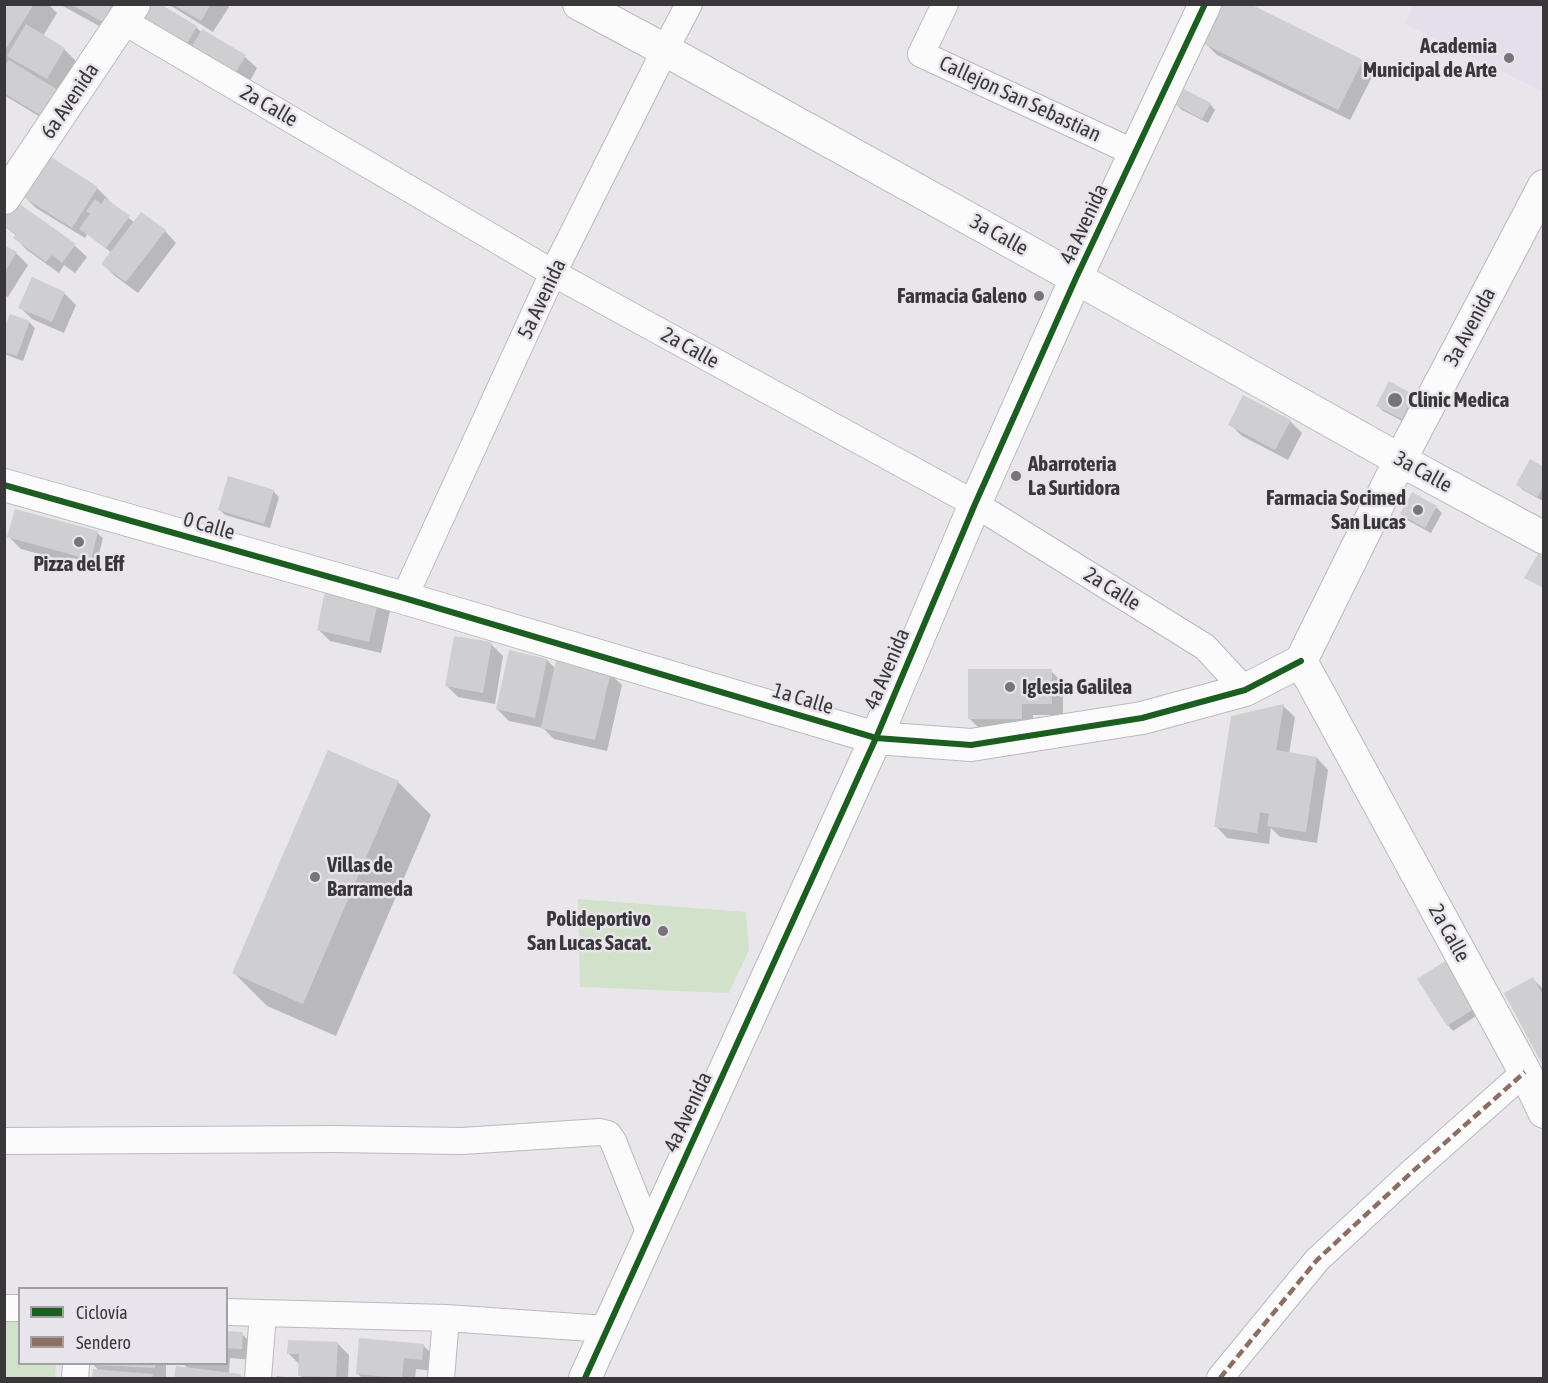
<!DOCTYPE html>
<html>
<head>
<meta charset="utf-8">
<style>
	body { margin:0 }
	#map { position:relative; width:1548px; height:1383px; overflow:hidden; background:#e8e6ea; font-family:"Asap Condensed",sans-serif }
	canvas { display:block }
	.frame { position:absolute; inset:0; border:6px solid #39373a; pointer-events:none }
	.legend { position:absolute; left:18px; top:1287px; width:210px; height:78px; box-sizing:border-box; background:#e8e4ec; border:2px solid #a29fa5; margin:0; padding:8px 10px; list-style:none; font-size:18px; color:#39373a }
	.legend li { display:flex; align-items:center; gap:12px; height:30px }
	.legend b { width:30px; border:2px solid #a29fa5 }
</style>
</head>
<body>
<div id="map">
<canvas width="1548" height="1383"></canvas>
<div class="frame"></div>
<ul class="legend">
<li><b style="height:8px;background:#1b5e20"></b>Ciclovía</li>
<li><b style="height:8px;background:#8d6e63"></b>Sendero</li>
</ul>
</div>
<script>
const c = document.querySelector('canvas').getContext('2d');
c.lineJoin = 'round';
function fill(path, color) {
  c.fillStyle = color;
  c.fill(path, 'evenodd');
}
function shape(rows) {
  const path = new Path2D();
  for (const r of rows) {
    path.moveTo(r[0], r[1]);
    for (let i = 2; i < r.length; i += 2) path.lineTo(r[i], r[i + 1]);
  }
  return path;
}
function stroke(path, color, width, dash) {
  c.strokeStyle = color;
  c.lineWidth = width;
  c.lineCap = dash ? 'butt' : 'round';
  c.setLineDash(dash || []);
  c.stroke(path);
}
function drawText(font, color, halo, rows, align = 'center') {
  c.font = font + ' "Asap Condensed",sans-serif';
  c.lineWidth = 5;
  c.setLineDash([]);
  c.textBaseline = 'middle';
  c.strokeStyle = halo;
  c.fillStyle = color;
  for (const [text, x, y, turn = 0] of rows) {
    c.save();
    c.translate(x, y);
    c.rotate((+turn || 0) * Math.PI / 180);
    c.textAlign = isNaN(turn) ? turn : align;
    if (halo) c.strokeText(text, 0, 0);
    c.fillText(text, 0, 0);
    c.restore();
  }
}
const education = shape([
	[1414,5,1543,5,1543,92,1405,24]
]);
const green = shape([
	[578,899,746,912,749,950,729,993,580,987],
	[4,1309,19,1310,20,1364,56,1364,55,1378,5,1378]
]);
const shadow = shape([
	[4,4,48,4,57,13,43,36,64,49,76,61,58,91,55,126,4,95,4,70,7,65,4,63],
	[59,4,157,4,196,27,202,33,203,31,245,57,257,68,244,92,147,35,123,39],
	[168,4,226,4,229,7,213,32],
	[1206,44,1362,61,1374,73,1350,120,1217,55],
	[1176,104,1210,104,1215,110,1208,123,1182,110],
	[97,188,109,200,108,202,135,223,165,231,176,243,138,293,115,276,103,264,112,253,87,234,85,238,36,208,24,196],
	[14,202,75,246,87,257,75,273,64,265,59,273,27,250,15,238,17,236,4,226],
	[4,246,16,253,28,265,8,297,4,295],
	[64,293,76,305,64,333,32,319,20,307],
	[11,315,30,323,35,328,23,361,4,354,4,332],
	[1414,396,1419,401,1408,424,1383,411,1378,406],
	[1290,421,1302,433,1288,460,1242,436,1230,424],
	[1544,469,1544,500,1543,501,1523,490,1517,484],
	[273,491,279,497,270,528,225,515,219,509],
	[1413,494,1437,508,1442,513,1431,533,1407,520,1401,514],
	[97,533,103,538,96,565,73,558,71,563,21,549,9,537],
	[378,599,390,611,381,653,330,641,318,629],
	[491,644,503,656,495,704,458,697,447,686],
	[547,660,556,669,610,674,622,685,607,751,554,739,543,728,509,721,497,709],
	[1051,671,1063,683,1063,715,1033,715,1033,730,981,730,969,718],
	[1283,706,1295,717,1289,754,1317,758,1328,770,1317,843,1280,837,1271,828,1269,844,1227,838,1216,826],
	[398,782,431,815,336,1036,267,1006,234,973],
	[1419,979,1484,1011,1453,1031,1448,1025],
	[1533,979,1544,990,1544,1065],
	[226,1333,242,1334,254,1346,253,1360,230,1358,229,1374,240,1376,243,1378,176,1378,177,1368,189,1369,183,1364,226,1364],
	[337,1343,349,1355,348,1378,303,1378,300,1375,300,1365,288,1353],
	[423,1345,435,1357,434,1371,416,1369,415,1378,362,1378,357,1373],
	[93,1364,166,1364,166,1378,94,1378,94,1370,99,1371],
	[277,1376,294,1378,277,1378]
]);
const building = shape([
	[4,4,34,4,4,52],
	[144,4,160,4,197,26,182,52,133,23],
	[172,4,211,4,201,21],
	[1223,4,1250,4,1363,60,1338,110,1204,44],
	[72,5,115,5,105,23],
	[26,24,65,48,47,79,7,56],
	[202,29,246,55,231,81,187,55],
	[9,60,58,90,42,116,4,93,4,67],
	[1182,88,1211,103,1202,119,1174,104],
	[48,155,98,187,72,228,22,196],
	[105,198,130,216,106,248,79,229,90,214,86,211,95,199,101,204],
	[14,200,76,244,62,263,52,255,46,262,13,238,16,234,4,226,4,212],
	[141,212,166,230,126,282,101,264],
	[4,245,17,252,4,273],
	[32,277,65,292,52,322,18,308],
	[10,314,30,321,17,356,4,352,4,328],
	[1389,381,1414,395,1402,419,1376,406],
	[1243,395,1291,420,1275,450,1228,425],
	[1530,459,1544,467,1544,486,1537,497,1516,485],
	[228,476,274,490,264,524,218,510],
	[1412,492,1437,506,1425,528,1400,514],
	[15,509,98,531,91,560,7,537],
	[1538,554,1544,557,1544,588,1524,578],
	[326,586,379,598,369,642,317,630],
	[454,636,492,642,483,693,445,686],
	[509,650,547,659,535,718,496,709],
	[556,660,611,672,595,740,541,728],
	[968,669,1052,669,1052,704,1022,704,1022,719,968,719],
	[1284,704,1276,750,1317,757,1306,832,1267,826,1269,814,1260,812,1257,833,1214,827,1231,716],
	[328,750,399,781,303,1004,232,973],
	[1450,958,1480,1005,1447,1026,1417,979],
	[1533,977,1544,997,1544,1068,1504,993],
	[226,1331,243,1332,242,1349,226,1348],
	[359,1338,424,1344,422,1360,404,1358,402,1378,356,1374],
	[288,1340,338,1342,336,1377,298,1376,299,1354,287,1354],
	[95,1364,155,1364,155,1368,95,1365],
	[176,1366,241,1374,240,1378,174,1378],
	[93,1369,153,1374,152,1378,92,1378]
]);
const minor = shape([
	[945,4,921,54,1135,153],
	[123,21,553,273,975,504,1205,647,1245,690],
	[404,598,553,273,665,50,689,4],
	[4,1141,335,1139,462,1141,600,1132,608,1134,613,1141,650,1234],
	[4,1308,20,1308],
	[226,1312,446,1318,606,1329],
	[75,1378,76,1364],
	[258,1378,263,1313],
	[441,1378,446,1318],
	[1220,1378,1317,1260,1412,1172,1525,1072]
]);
const tertiary = shape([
	[579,4,665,50,1076,278,1400,460,1544,538],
	[4,198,134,4],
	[4,485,404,598,876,738,971,745,1142,718,1245,690,1301,661],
	[1301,661,1400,460,1544,186],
	[1301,661,1525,1072,1544,1112],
	[585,1378,876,738,975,504,1076,278,1205,4]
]);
const quiet = shape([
	[1220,1378,1317,1260,1412,1172,1525,1072]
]);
const cycleway = shape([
	[4,485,404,598,876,738,971,745,1142,718,1245,690,1301,661],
	[585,1378,876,738,975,504,1076,278,1205,4]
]);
const markers = [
	[1509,58,6,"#767478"],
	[1039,296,6,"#767478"],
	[1395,400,8,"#767478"],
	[1016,476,6,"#767478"],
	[1418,510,6,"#767478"],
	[79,542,6,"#767478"],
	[1010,687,6,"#767478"],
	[315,877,6,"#767478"],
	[663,931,6,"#767478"]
];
const poiNames = [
	["Academia",1497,46],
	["Municipal de Arte",1497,70],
	["Farmacia Galeno",1027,296],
	["Clinic Medica",1408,400,"left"],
	["Abarroteria",1028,464,"left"],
	["La Surtidora",1028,488,"left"],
	["Farmacia Socimed",1406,498],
	["San Lucas",1406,522],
	["Pizza del Eff",79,564,"center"],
	["Iglesia Galilea",1022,687,"left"],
	["Villas de",327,865,"left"],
	["Barrameda",327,889,"left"],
	["Polideportivo",651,919],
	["San Lucas Sacat.",651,943]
];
const streetNames = [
	["Callejon San Sebastian",1020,99,25],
	["6a Avenida",70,101,-56],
	["2a Calle",269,106,30],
	["4a Avenida",1084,224,-65],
	["3a Calle",999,235,29],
	["5a Avenida",542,299,-65],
	["3a Avenida",1470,327,-62],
	["2a Calle",690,348,29],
	["3a Calle",1423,472,29],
	["0 Calle",209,526,16],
	["2a Calle",1112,589,32],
	["4a Avenida",887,669,-67],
	["1a Calle",803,699,17],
	["2a Calle",1449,933,61],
	["4a Avenida",688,1112,-65]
];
fill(education, '#e5deeb');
fill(green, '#d2e1ca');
fill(shadow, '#0003');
fill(building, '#cfced1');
stroke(minor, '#bbb9bc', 28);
stroke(tertiary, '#bbb9bc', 34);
stroke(minor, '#fcfbfc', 26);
stroke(tertiary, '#fcfbfc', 32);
stroke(quiet, '#8d6e63', 4.5, [9, 4.5]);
stroke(cycleway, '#1b5e20', 6);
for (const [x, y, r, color] of markers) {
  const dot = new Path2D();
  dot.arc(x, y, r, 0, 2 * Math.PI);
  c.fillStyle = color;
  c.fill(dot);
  stroke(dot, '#e8e4ec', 2);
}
drawText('bold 21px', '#39373a', '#e8e4ec', poiNames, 'right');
drawText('21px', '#39373a', '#e8e4ec', streetNames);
</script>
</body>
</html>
